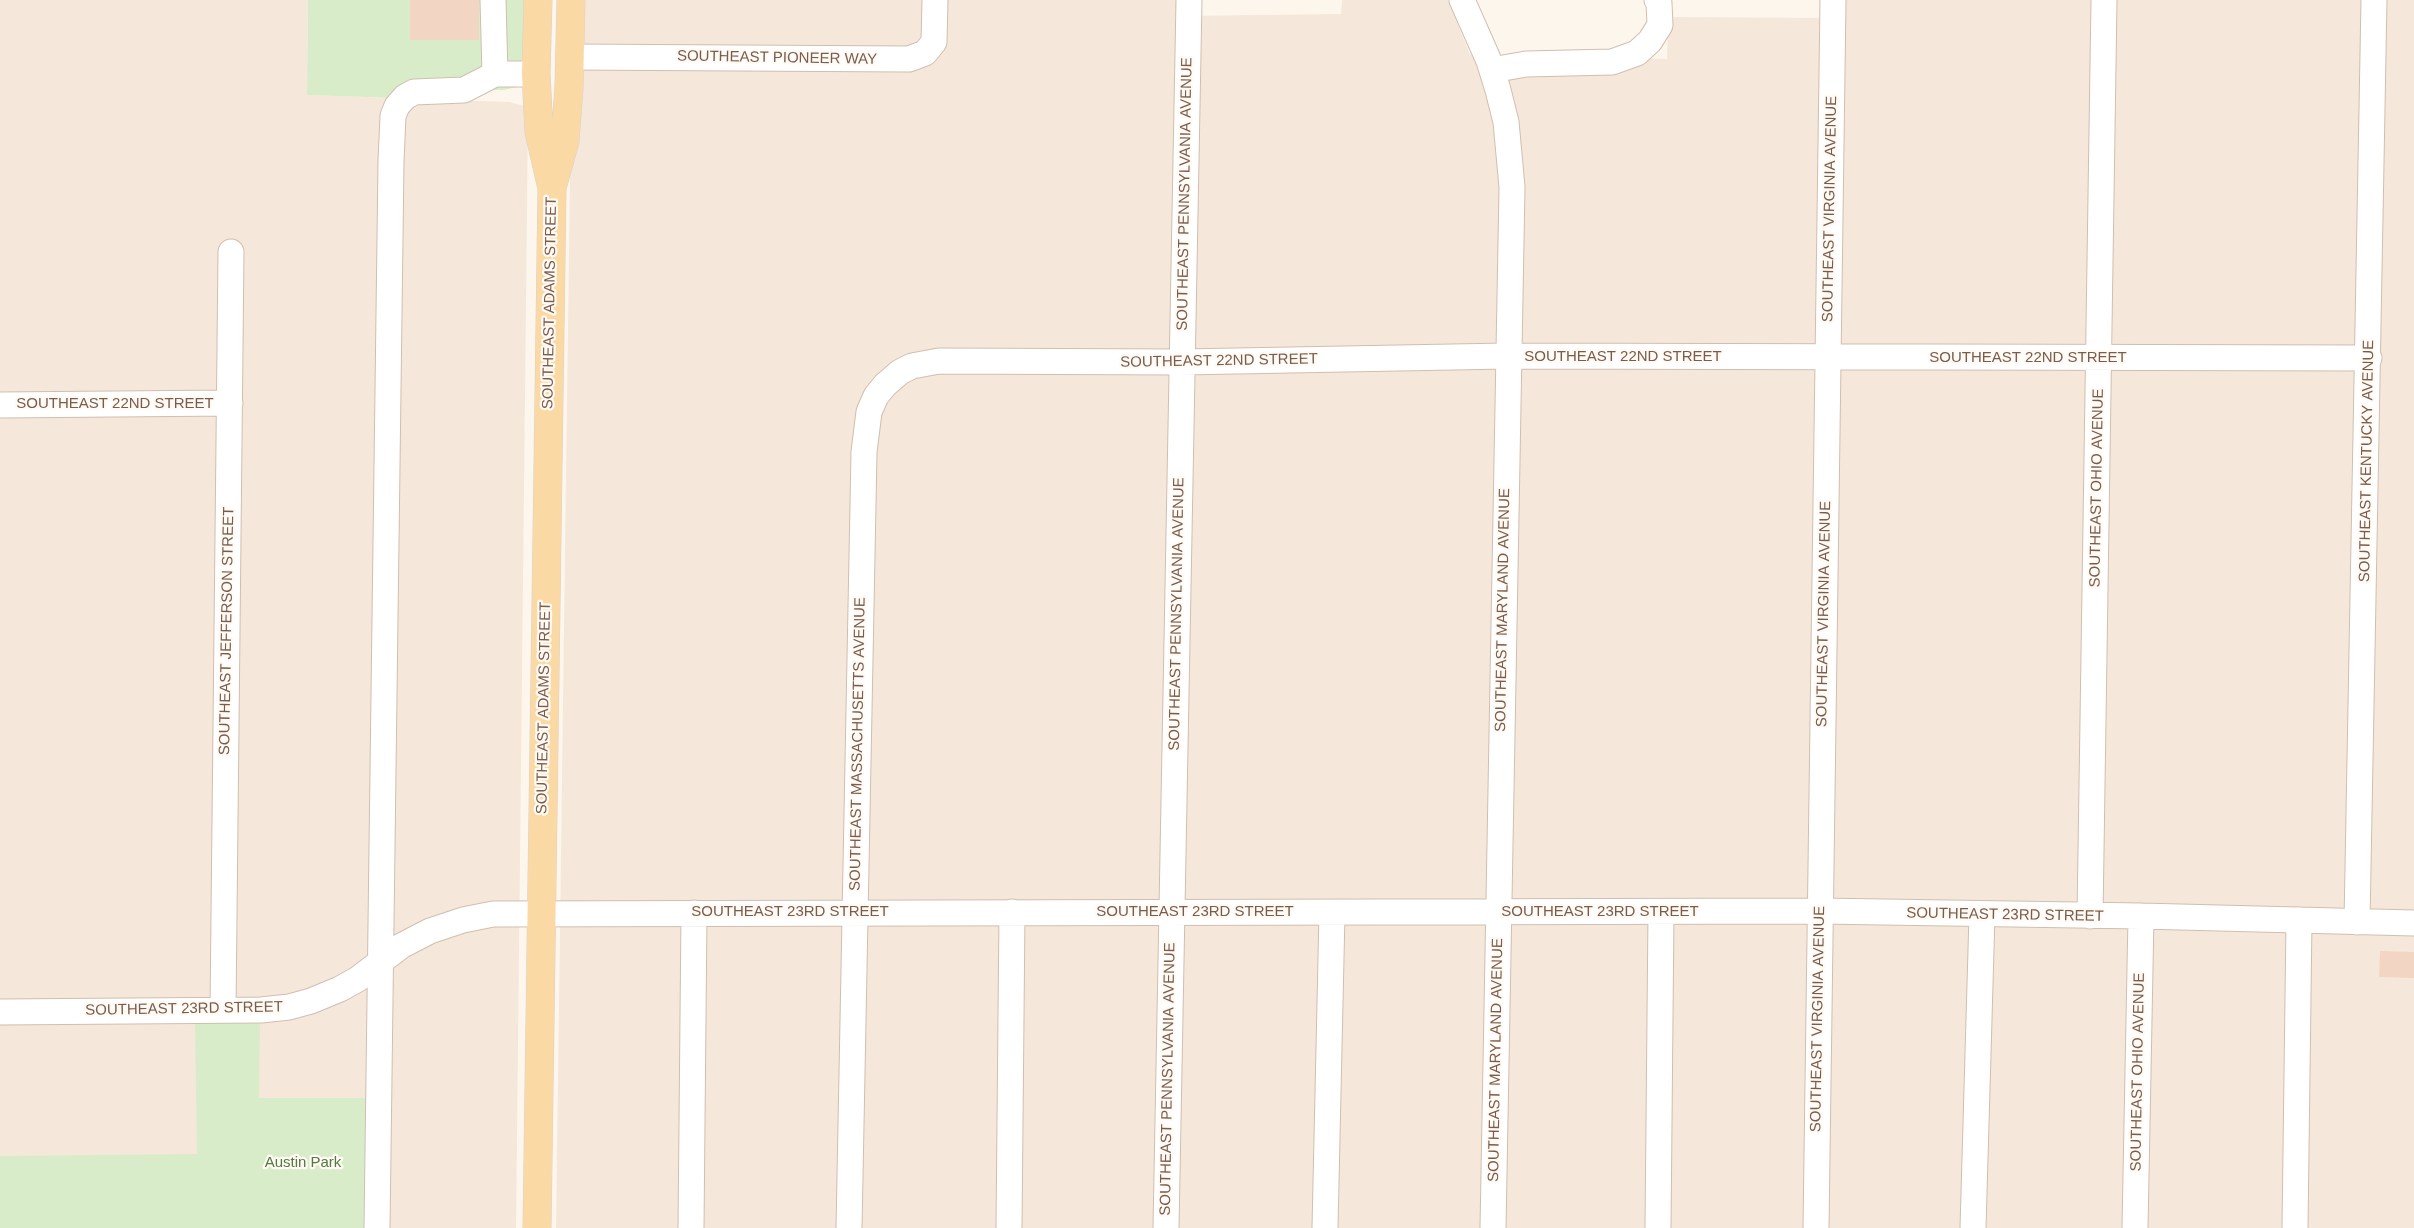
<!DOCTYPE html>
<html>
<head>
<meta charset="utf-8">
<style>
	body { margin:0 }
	canvas { display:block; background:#fdf6ec }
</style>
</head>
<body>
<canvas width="2414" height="1228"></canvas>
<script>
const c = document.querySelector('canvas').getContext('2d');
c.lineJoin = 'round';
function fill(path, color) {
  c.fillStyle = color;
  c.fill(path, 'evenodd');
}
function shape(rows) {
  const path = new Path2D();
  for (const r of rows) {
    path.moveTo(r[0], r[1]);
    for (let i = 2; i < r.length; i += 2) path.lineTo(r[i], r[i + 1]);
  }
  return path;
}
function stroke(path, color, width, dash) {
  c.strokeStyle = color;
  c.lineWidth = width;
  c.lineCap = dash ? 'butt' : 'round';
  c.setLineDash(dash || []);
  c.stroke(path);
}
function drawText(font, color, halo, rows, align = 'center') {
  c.font = font + ' Helvetica,sans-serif';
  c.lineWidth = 4.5;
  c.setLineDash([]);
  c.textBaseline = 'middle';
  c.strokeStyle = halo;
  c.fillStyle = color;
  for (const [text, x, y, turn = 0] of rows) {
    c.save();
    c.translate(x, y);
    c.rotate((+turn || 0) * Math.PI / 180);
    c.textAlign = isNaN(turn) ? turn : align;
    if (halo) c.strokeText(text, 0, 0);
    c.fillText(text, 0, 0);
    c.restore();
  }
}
const residential = shape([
	[0,0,308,0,307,95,509,102,525,106,528,118,516,1228,0,1228],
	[579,0,1178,0,1178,16,1341,14,1342,0,1448,0,1470,55,1667,59,1668,17,1843,18,1843,0,2414,0,2414,914,705,923,1580,924,1837,923,2414,932,2414,1228,556,1228,570,179]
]);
const green = shape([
	[308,0,525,0,524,76,517,87,503,90,427,87,397,98,307,95],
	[195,1022,260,1022,259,1098,372,1098,370,1228,0,1228,0,1156,197,1154]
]);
const building = shape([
	[410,0,479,0,479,40,410,40],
	[2380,951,2414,952,2414,978,2379,977]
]);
const minor = shape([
	[493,0,495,74,536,74],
	[1462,0,1489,61,1498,90,1506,122,1512,187,1493,1228],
	[570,57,909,59,925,53,934,42,935,0],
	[1492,70,1526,64,1612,62,1637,53,1650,41,1660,25,1659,3,1657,0],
	[0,405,230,403],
	[2090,916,2104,0],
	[2357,922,2374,0],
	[223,1010,231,252],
	[0,1012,261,1010,289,1007,311,1001,340,989,358,979,401,946,430,931,463,920,493,914,1820,911,2141,916,2414,923],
	[377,1228,391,161,393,116,397,106,405,97,414,92,464,90,495,74],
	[691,1228,694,913],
	[849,1228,864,452,869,412,876,396,885,385,900,372,912,366,939,361,1182,362,1507,356,2369,358],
	[1009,1228,1012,912],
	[1166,1228,1189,0],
	[1325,1228,1332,913],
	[1658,1228,1661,912],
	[1816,1228,1833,0],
	[1973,1228,1982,915],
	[2135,1228,2141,916],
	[2295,1228,2299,920]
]);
const major = shape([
	[553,184,565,141,569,87,571,0],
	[537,1228,552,188,539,132,536,74,538,0]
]);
const streetNames = [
	["SOUTHEAST PIONEER WAY",777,58,1],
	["SOUTHEAST PENNSYLVANIA AVENUE",1185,194,-89],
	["SOUTHEAST VIRGINIA AVENUE",1830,209,-89],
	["SOUTHEAST ADAMS STREET",550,303,-89],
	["SOUTHEAST 22ND STREET",1623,357],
	["SOUTHEAST 22ND STREET",2028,358],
	["SOUTHEAST 22ND STREET",1219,361,-1],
	["SOUTHEAST 22ND STREET",115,404],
	["SOUTHEAST KENTUCKY AVENUE",2367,461,-89],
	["SOUTHEAST OHIO AVENUE",2097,488,-89],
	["SOUTHEAST MARYLAND AVENUE",1503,610,-89],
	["SOUTHEAST PENNSYLVANIA AVENUE",1177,614,-89],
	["SOUTHEAST VIRGINIA AVENUE",1824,614,-89],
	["SOUTHEAST JEFFERSON STREET",227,631,-89],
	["SOUTHEAST ADAMS STREET",544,708,-89],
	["SOUTHEAST MASSACHUSETTS AVENUE",858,744,-89],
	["SOUTHEAST 23RD STREET",790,912],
	["SOUTHEAST 23RD STREET",1195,912],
	["SOUTHEAST 23RD STREET",1600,912],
	["SOUTHEAST 23RD STREET",2005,915,1],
	["SOUTHEAST 23RD STREET",184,1009,-1],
	["SOUTHEAST VIRGINIA AVENUE",1818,1019,-89],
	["SOUTHEAST MARYLAND AVENUE",1496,1060,-89],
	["SOUTHEAST OHIO AVENUE",2138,1072,-89],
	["SOUTHEAST PENNSYLVANIA AVENUE",1168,1079,-89]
];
const parkNames = [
	["Austin Park",303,1163]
];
fill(residential, '#f5e8da');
fill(green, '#d8ecc9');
fill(building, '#f3d5c3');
stroke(minor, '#d1beb0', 27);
stroke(major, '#dad1cd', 29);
stroke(minor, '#fff', 25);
stroke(major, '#fbd9a5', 28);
drawText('15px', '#7a5c4d', '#fffaf3', streetNames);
drawText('15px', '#537a41', '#fffaf3', parkNames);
</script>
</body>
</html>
